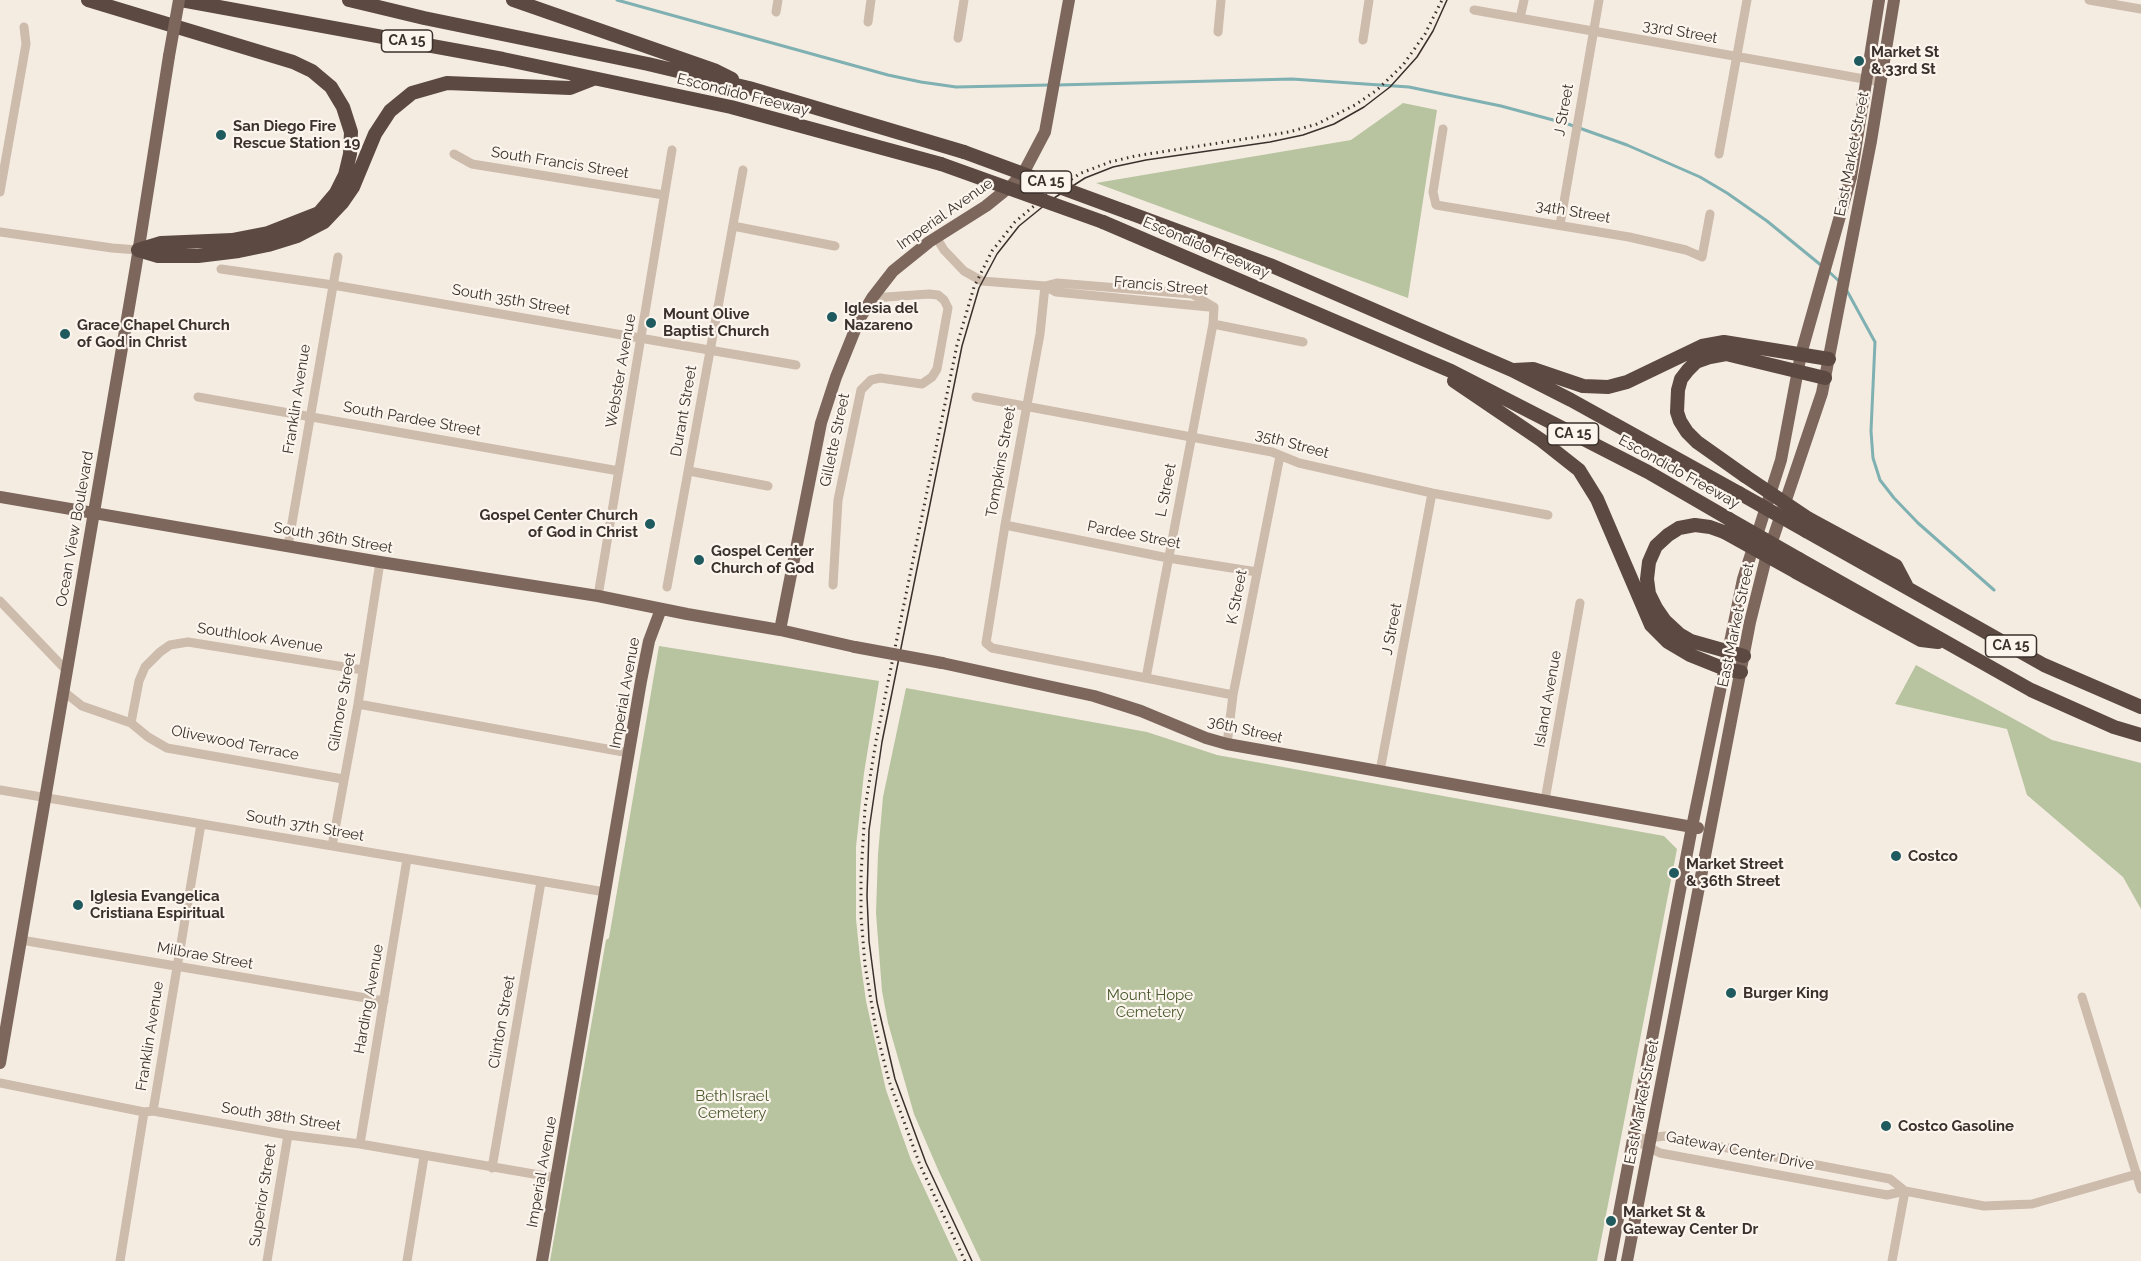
<!DOCTYPE html>
<html>
<head>
<meta charset="utf-8">
<style>
	body { margin:0 }
	canvas { display:block; background:#f4ebe1 }
</style>
</head>
<body>
<canvas width="2141" height="1261"></canvas>
<script>
const c = document.querySelector('canvas').getContext('2d');
c.lineJoin = 'round';
function fill(path, color) {
  c.fillStyle = color;
  c.fill(path, 'evenodd');
}
function shape(rows) {
  const path = new Path2D();
  for (const r of rows) {
    path.moveTo(r[0], r[1]);
    for (let i = 2; i < r.length; i += 2) path.lineTo(r[i], r[i + 1]);
  }
  return path;
}
function stroke(path, color, width, dash) {
  c.strokeStyle = color;
  c.lineWidth = width;
  c.lineCap = dash ? 'butt' : 'round';
  c.setLineDash(dash || []);
  c.stroke(path);
}
function drawText(font, color, halo, rows, align = 'center') {
  c.font = font + ' Raleway,sans-serif';
  c.lineWidth = 4.5;
  c.setLineDash([]);
  c.textBaseline = 'middle';
  c.strokeStyle = halo;
  c.fillStyle = color;
  for (const [text, x, y, turn = 0] of rows) {
    c.save();
    c.translate(x, y);
    c.rotate((+turn || 0) * Math.PI / 180);
    c.textAlign = isNaN(turn) ? turn : align;
    if (halo) c.strokeText(text, 0, 0);
    c.fillText(text, 0, 0);
    c.restore();
  }
}
const green = shape([
	[1403,103,1437,110,1408,298,1096,183,1351,140],
	[659,646,879,681,864,773,856,847,856,919,860,958,866,1001,886,1090,911,1160,958,1261,550,1261,606,940,609,938],
	[1916,665,2052,740,2141,763,2141,909,2123,877,2027,795,2007,729,1895,704],
	[906,688,1147,732,1217,755,1664,836,1677,849,1597,1261,981,1261,939,1172,914,1114,888,1023,882,991,876,913,878,854,883,797]
]);
const stream = shape([
	[617,0,888,75,921,82,956,87,1050,85],
	[1057,85,1292,79,1409,87,1501,106,1568,124,1627,145,1700,177,1727,193,1767,221,1822,266],
	[1827,270,1840,282],
	[1846,289,1875,342,1871,431,1873,458,1880,480,1894,498,1918,523,1994,590]
]);
const minor = shape([
	[2089,0,2141,9],
	[1474,10,1881,82],
	[776,12,778,0],
	[1520,18,1524,0],
	[868,22,871,0],
	[1218,32,1221,0],
	[958,38,964,0],
	[1363,40,1369,0],
	[1443,129,1433,192,1436,205,1629,237,1686,250,1702,257,1710,214],
	[454,154,472,164,664,195],
	[1719,154,1747,0],
	[0,192,26,44,24,27],
	[1560,225,1599,0],
	[733,226,835,246],
	[0,232,112,248,138,250],
	[936,237,944,250,964,271,982,281,1045,286,1057,283,1192,294,1214,307],
	[221,269,333,285,796,365],
	[1045,286,1040,334,1005,525,986,643,992,648,1233,695],
	[1045,286,1056,292,1209,307],
	[1213,324,1303,342],
	[198,397,619,471],
	[976,397,1272,452,1299,463,1432,493,1548,515],
	[689,471,768,486],
	[1005,525,1168,558,1257,572],
	[288,546,338,257],
	[833,585,838,500,861,390,871,380,880,378,922,384,932,377,937,369,948,308,944,300,938,295,929,294,872,298],
	[667,587,743,170],
	[598,596,672,150],
	[0,601,66,670],
	[1146,678,1213,324,1214,307],
	[63,691,82,706,131,723,148,737,167,748,343,779],
	[358,704,629,753],
	[131,723,139,681,145,667,160,652,170,645,188,642,363,670],
	[1227,744,1233,695,1280,456],
	[1380,771,1432,493],
	[0,790,605,892],
	[1545,800,1580,603],
	[332,846,358,704,380,562],
	[21,940,384,1001],
	[2082,997,2141,1189],
	[0,1083,144,1112,153,1111,288,1135,360,1144,557,1178],
	[153,1111,201,824],
	[1633,1140,1665,1136,1890,1179,1905,1191,1984,1206,2032,1204,2137,1174],
	[360,1144,407,859],
	[1644,1145,1660,1153,1887,1195,1905,1191],
	[492,1168,541,882],
	[120,1261,144,1112],
	[267,1261,288,1135],
	[407,1261,424,1157],
	[1892,1261,1905,1191]
]);
const major = shape([
	[0,497,380,562,598,596,687,614,780,630,855,647],
	[780,630,821,423,836,377,859,320,872,298,893,271,929,242,986,206,1012,185,1025,170,1045,132,1069,0],
	[942,663,1094,696,1141,711,1206,738,1227,744,1698,828],
	[0,1063,136,266,169,56],
	[542,1261,641,681,649,641,661,609],
	[1610,1261,1692,827,1743,579,1781,460,1801,354,1851,177,1879,0],
	[1627,1261,1750,622,1765,562,1822,393,1871,141,1894,0]
]);
const highway = shape([
	[88,0,293,62,312,71,331,87,343,107,351,132,350,154,345,175,336,193,319,213,268,233,232,240,161,243,138,250],
	[181,0,503,59,731,107,941,164],
	[349,0,424,18,648,64,749,88,964,152],
	[513,0,714,70,732,79],
	[1127,212,1270,265,1512,370,1571,400,1739,493],
	[1103,222,1451,371,1648,472,1729,519],
	[138,250,158,256,198,256,239,251,268,245,297,236,324,222,342,203,353,187,375,134,390,111,412,93,447,83,570,88,593,79],
	[1514,370,1533,369,1583,386,1608,387,1627,382,1702,346,1724,342,1829,359],
	[1454,381,1541,440,1579,470,1597,499,1651,625,1668,642,1690,655,1725,669,1741,672],
	[1745,476,1697,442,1687,432,1680,421,1677,412,1678,390,1681,379,1688,370,1696,362,1710,357,1726,354,1825,378],
	[1809,519,1896,566,1906,585],
	[1806,531,2044,665,2141,707],
	[1724,532,1710,527,1695,525,1679,528,1668,535,1656,546,1649,562,1647,579,1649,594,1656,608,1665,621,1679,634,1691,641,1744,656],
	[1799,559,2031,690,2114,727,2141,735],
	[1796,572,1921,640,1938,642]
]);
const tram = shape([
	[972,1261,926,1163,895,1079,877,1002,869,941,867,896,869,830,882,742,962,346,979,288,997,254,1019,226,1051,200,1085,178,1113,167,1146,160,1270,142,1303,135,1334,124,1364,107,1390,87,1417,57,1433,31,1447,0]
]);
const rail = shape([
	[965,1261,920,1165,889,1081,876,1030,865,965,861,916,861,875,865,808,876,741,957,345,974,287,992,251,1015,222,1048,194,1081,173,1110,162,1135,156,1289,132,1317,124,1355,105,1377,90,1403,65,1425,34,1442,0]
]);
const majorBridge = shape([
	[169,56,179,0],
	[855,647,942,663]
]);
const highwayBridge = shape([
	[964,152,1127,212],
	[941,164,1103,222],
	[1745,476,1809,519],
	[1739,493,1806,531],
	[1729,519,1799,559],
	[1724,532,1796,572]
]);
const markers = [
	[1859,61,6,"#1f5a5e"],
	[221,135,6,"#1f5a5e"],
	[832,317,6,"#1f5a5e"],
	[651,323,6,"#1f5a5e"],
	[65,334,6,"#1f5a5e"],
	[650,524,6,"#1f5a5e"],
	[699,560,6,"#1f5a5e"],
	[1896,856,6,"#1f5a5e"],
	[1674,873,6,"#1f5a5e"],
	[78,905,6,"#1f5a5e"],
	[1731,993,6,"#1f5a5e"],
	[1886,1126,6,"#1f5a5e"],
	[1611,1221,6,"#1f5a5e"]
];
const shields = [
	[407,41,51],
	[1046,182,51],
	[1573,434,51],
	[2011,646,51]
];
const shieldNames = [
	["CA 15",407,41],
	["CA 15",1046,182],
	["CA 15",1573,434],
	["CA 15",2011,646]
];
const streetNames = [
	["33rd Street",1680,32,10],
	["Escondido Freeway",743,95,14],
	["J Street",1564,110,-80],
	["East Market Street",1852,154,-79],
	["South Francis Street",560,163,9],
	["34th Street",1573,212,10],
	["Imperial Avenue",945,214,-35],
	["Escondido Freeway",1206,248,23],
	["Francis Street",1161,286,5],
	["South 35th Street",511,300,10],
	["Webster Avenue",621,371,-80],
	["Franklin Avenue",297,399,-81],
	["Durant Street",684,411,-80],
	["South Pardee Street",412,419,10],
	["Gillette Street",835,440,-78],
	["35th Street",1292,444,15],
	["Tompkins Street",1001,462,-80],
	["Escondido Freeway",1679,472,29],
	["L Street",1166,490,-79],
	["Ocean View Boulevard",75,529,-80],
	["Pardee Street",1134,535,11],
	["South 36th Street",333,538,10],
	["K Street",1237,597,-79],
	["East Market Street",1736,625,-78],
	["J Street",1392,629,-79],
	["Southlook Avenue",260,638,9],
	["Imperial Avenue",625,693,-80],
	["Island Avenue",1548,699,-80],
	["Gilmore Street",342,702,-80],
	["36th Street",1245,730,13],
	["Olivewood Terrace",235,743,11],
	["South 37th Street",305,826,10],
	["Milbrae Street",205,956,10],
	["Harding Avenue",369,999,-80],
	["Clinton Street",502,1022,-80],
	["Franklin Avenue",150,1036,-81],
	["East Market Street",1642,1102,-79],
	["South 38th Street",281,1117,9],
	["Gateway Center Drive",1740,1151,11],
	["Imperial Avenue",542,1172,-80],
	["Superior Street",263,1195,-81]
];
const poiNames = [
	["Market St",1871,52],
	["& 33rd St",1871,69],
	["San Diego Fire",233,126],
	["Rescue Station 19",233,143],
	["Iglesia del",844,308],
	["Nazareno",844,325],
	["Mount Olive",663,314],
	["Baptist Church",663,331],
	["Grace Chapel Church",77,325],
	["of God in Christ",77,342],
	["Gospel Center Church",638,515,"right"],
	["of God in Christ",638,532,"right"],
	["Gospel Center",711,551],
	["Church of God",711,568],
	["Costco",1908,856],
	["Market Street",1686,864],
	["& 36th Street",1686,881],
	["Iglesia Evangelica",90,896],
	["Cristiana Espiritual",90,913],
	["Burger King",1743,993],
	["Costco Gasoline",1898,1126],
	["Market St &",1623,1212],
	["Gateway Center Dr",1623,1229]
];
const parkNames = [
	["Mount Hope",1150,995],
	["Cemetery",1150,1012],
	["Beth Israel",732,1096],
	["Cemetery",732,1113]
];
fill(green, '#b8c4a0');
stroke(stream, '#7fb0b2', 3);
stroke(minor, '#cdbbac', 9);
stroke(major, '#7d675c', 12);
stroke(highway, '#5c4a42', 14);
stroke(tram, '#3b302b', 1.5);
stroke(rail, '#3b302b', 3, [1.5, 4.5]);
stroke(majorBridge, '#7d675c', 12);
stroke(highwayBridge, '#5c4a42', 14);
for (const [x, y, r, color] of markers) {
  const dot = new Path2D();
  dot.arc(x, y, r, 0, 2 * Math.PI);
  c.fillStyle = color;
  c.fill(dot);
  stroke(dot, '#fbf5ee', 2);
}
for (const [x, y, w] of shields) {
  const box = new Path2D();
  box.roundRect(x - w / 2, y - 11, w, 22, 4.5);
  c.fillStyle = '#fbf5ee';
  c.fill(box);
  stroke(box, '#3b302b', 1.5);
}
drawText('bold 14px', '#3b302b', null, shieldNames);
drawText('15px', '#3b302b', '#fbf5ee', streetNames);
drawText('bold 15px', '#3b302b', '#fbf5ee', poiNames, 'left');
drawText('15px', '#4a5a2e', '#fbf5ee', parkNames);
</script>
</body>
</html>
